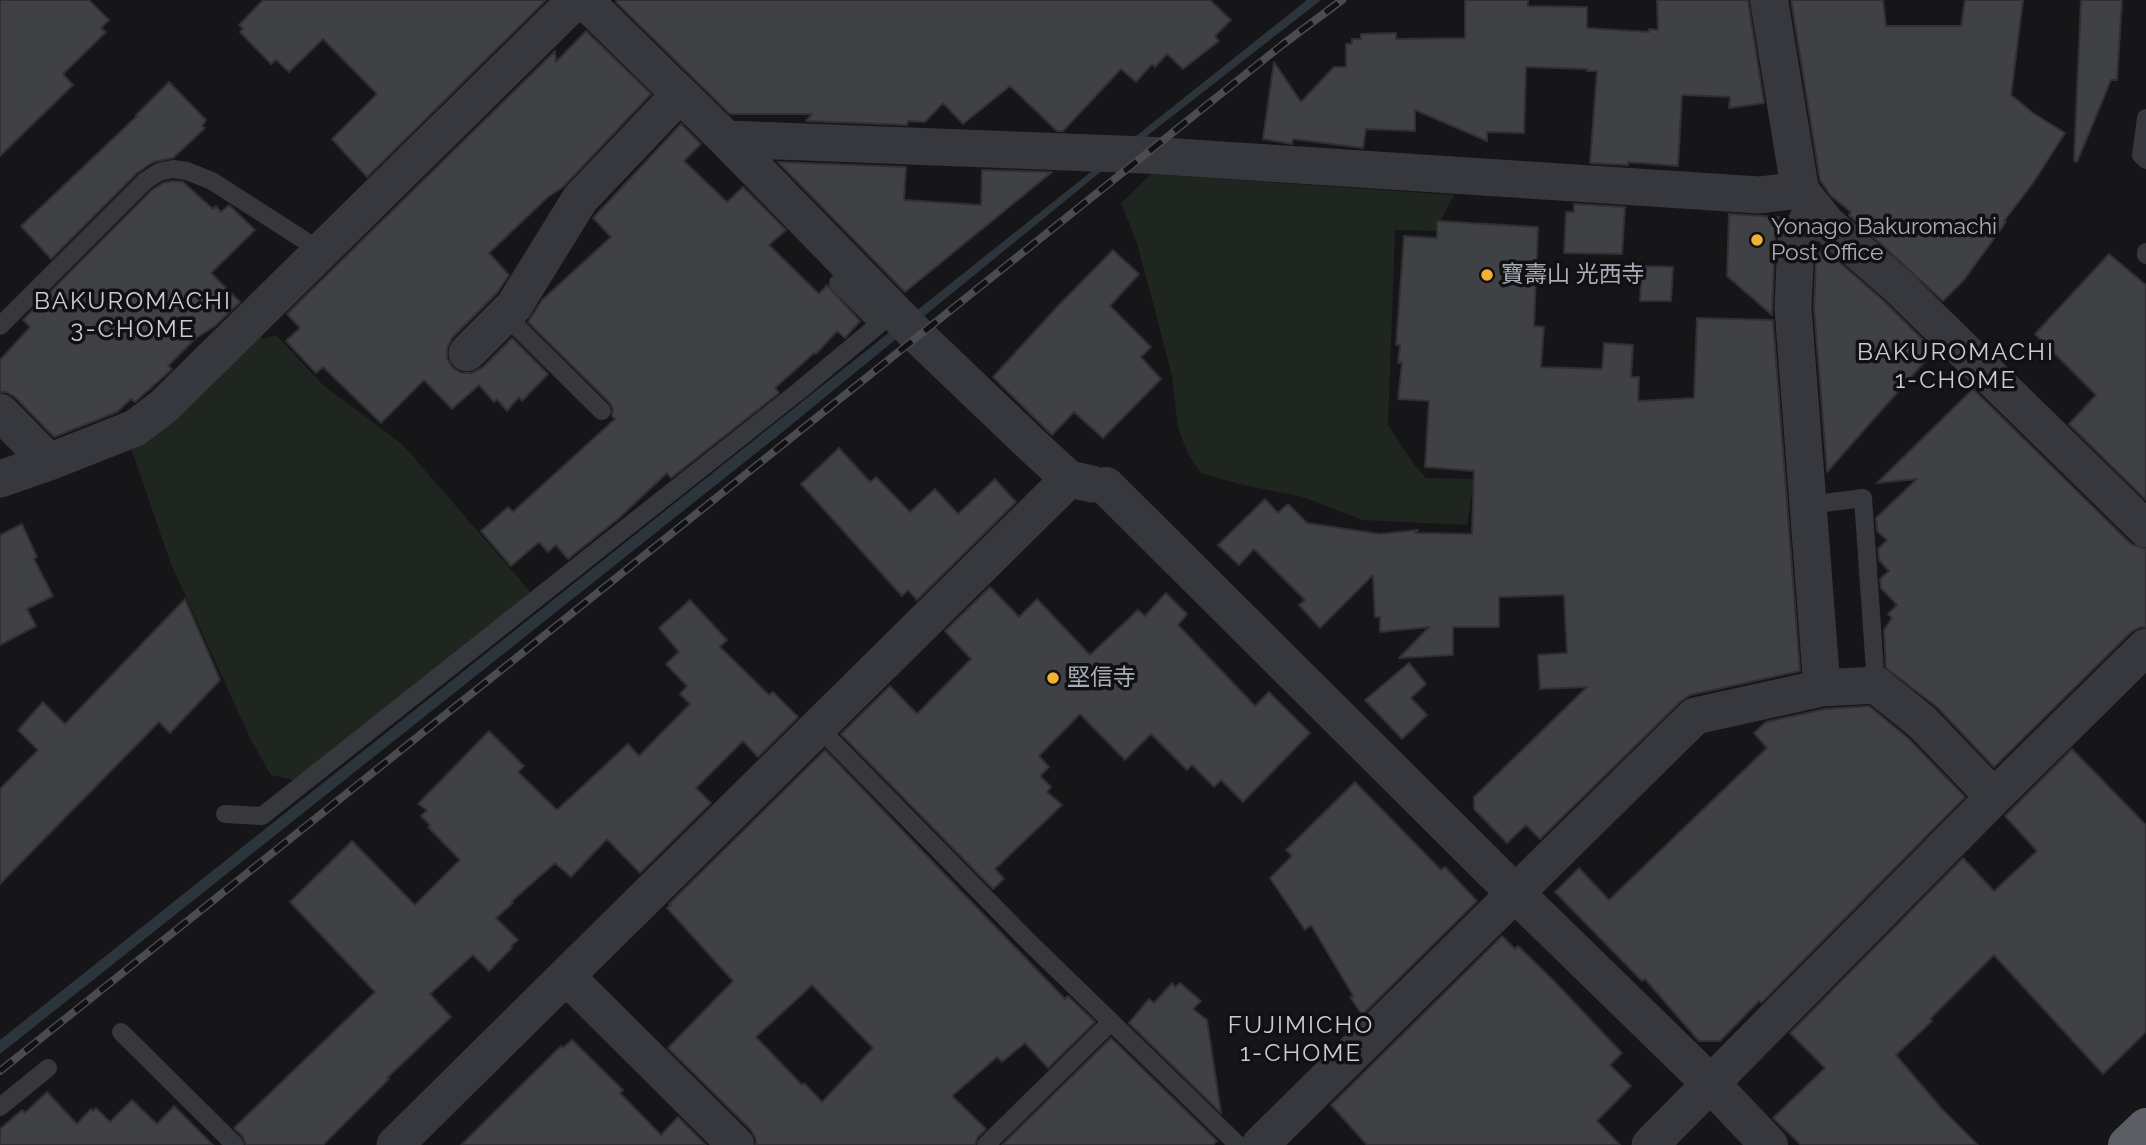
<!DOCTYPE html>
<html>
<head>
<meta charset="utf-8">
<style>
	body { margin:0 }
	canvas { display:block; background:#161618 }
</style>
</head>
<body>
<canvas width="2146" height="1145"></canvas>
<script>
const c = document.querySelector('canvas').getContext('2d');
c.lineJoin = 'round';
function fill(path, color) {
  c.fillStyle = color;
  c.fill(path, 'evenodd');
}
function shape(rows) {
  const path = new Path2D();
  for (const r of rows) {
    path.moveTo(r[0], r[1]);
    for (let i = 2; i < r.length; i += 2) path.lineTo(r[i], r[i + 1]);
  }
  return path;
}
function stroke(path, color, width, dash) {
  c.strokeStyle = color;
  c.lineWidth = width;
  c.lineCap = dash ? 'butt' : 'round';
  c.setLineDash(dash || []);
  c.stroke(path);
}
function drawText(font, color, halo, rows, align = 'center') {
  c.font = font + ' Raleway,"Noto Sans JP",sans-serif';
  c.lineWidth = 7;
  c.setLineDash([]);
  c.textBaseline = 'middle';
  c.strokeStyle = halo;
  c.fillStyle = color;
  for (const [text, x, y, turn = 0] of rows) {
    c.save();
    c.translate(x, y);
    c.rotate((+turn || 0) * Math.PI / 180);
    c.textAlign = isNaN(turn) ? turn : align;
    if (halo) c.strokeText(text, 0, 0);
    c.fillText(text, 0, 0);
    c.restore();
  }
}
const green = shape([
	[1151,174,1454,195,1435,231,1395,230,1388,425,1415,466,1426,478,1474,479,1467,525,1363,520,1303,497,1243,485,1201,473,1188,454,1178,428,1172,376,1154,306,1136,240,1121,203],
	[258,334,264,339,276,335,323,385,402,444,533,595,295,780,271,775,251,740,171,564,130,445]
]);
const water = shape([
	[1307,0,1321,0,1093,178,780,434,0,1054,0,1040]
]);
const building = shape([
	[0,0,89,0,109,20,101,28,106,32,63,74,73,85,0,156,0,0],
	[263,0,546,0,367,177,332,139,377,94,323,39,289,72,276,60,271,64,240,32,243,29,239,25,263,0],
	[617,0,1210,0,1231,20,1215,36,1219,41,1183,69,1167,54,1155,67,1152,64,1136,82,1121,69,1063,131,1057,131,1010,86,963,124,943,103,925,122,908,121,907,125,806,121,812,114,730,114,616,2,617,0],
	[1465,0,1528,0,1528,6,1587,7,1587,28,1649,32,1649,29,1658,30,1657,0,1748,0,1764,103,1729,108,1730,97,1682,95,1678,166,1628,162,1628,165,1590,163,1597,71,1587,71,1587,69,1526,67,1524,133,1487,132,1487,141,1415,110,1415,131,1366,129,1363,148,1293,139,1292,144,1263,139,1274,62,1301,102,1334,67,1346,67,1346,44,1352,44,1352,39,1361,39,1361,34,1396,33,1396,39,1465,38,1465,0],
	[1791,0,1883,0,1886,26,1961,26,1965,0,2023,0,2011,95,2033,113,2065,133,2033,183,2004,221,2006,222,1964,280,1943,301,1849,215,1851,212,1831,196,1820,180,1791,0],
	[2081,0,2122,0,2117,80,2111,80,2077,162,2074,161,2081,0],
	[586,31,651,94,563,187,548,197,489,253,509,275,497,293,452,338,447,348,447,358,452,367,461,373,472,373,482,368,512,338,548,374,522,401,519,397,507,411,497,399,494,402,479,385,452,409,424,380,381,423,323,367,316,373,286,341,300,328,287,314,555,51,556,62,586,31],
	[169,82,206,120,202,126,205,128,173,158,153,162,137,173,51,259,21,226,137,116,136,115,169,82],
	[681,124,701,144,684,161,727,202,743,187,786,230,769,245,819,294,827,285,860,321,845,338,837,331,816,354,814,353,775,388,779,393,671,478,667,473,618,519,568,559,556,545,548,552,539,542,511,566,481,531,508,507,513,512,615,419,612,416,613,409,610,403,528,322,542,300,611,237,593,218,681,124],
	[778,162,906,167,904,200,981,205,982,170,1052,172,905,292,778,162],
	[173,181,183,182,213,209,216,206,221,212,229,205,255,230,211,273,240,302,215,326,196,338,168,366,172,369,135,402,131,399,117,412,54,437,15,397,6,392,0,392,0,360,30,327,23,320,66,276,152,190,163,183,173,181],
	[1574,204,1625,207,1622,254,1564,253,1566,212,1574,212,1574,204],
	[1729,214,1780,217,1775,240,1772,315,1727,276,1729,214],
	[1437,221,1538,227,1534,326,1544,327,1541,367,1602,369,1604,343,1633,345,1631,377,1639,377,1638,401,1694,398,1697,318,1773,320,1800,671,1690,695,1681,701,1540,839,1526,825,1507,843,1474,809,1474,797,1587,687,1540,689,1538,655,1567,653,1564,595,1499,597,1499,627,1453,627,1453,655,1399,658,1429,627,1380,632,1380,617,1375,617,1373,575,1320,628,1299,605,1305,600,1254,549,1239,565,1218,545,1265,499,1278,513,1288,504,1307,523,1380,534,1418,530,1415,533,1472,534,1474,471,1425,467,1429,401,1398,399,1402,362,1398,363,1400,345,1396,345,1404,236,1437,238,1437,221],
	[1823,248,1884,301,1934,351,1827,472,1814,308,1816,257,1823,248],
	[1113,250,1139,274,1110,306,1151,347,1141,357,1161,379,1103,438,1074,412,1052,435,993,377,1057,307,1113,250],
	[2109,254,2146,285,2146,500,2069,424,2096,395,2035,334,2109,254],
	[1642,266,1673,267,1671,301,1640,301,1642,266],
	[1973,389,2131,544,2146,549,2146,627,2140,627,2131,632,1994,767,1937,707,1886,668,1884,630,1892,618,1888,614,1897,605,1881,588,1880,579,1889,571,1879,560,1878,549,1887,540,1877,531,1876,518,1917,479,1877,483,1973,389],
	[839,448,870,482,876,477,910,512,935,489,958,514,995,479,1016,502,917,600,908,590,902,596,801,484,839,448],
	[22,524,37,557,34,559,53,596,27,609,36,626,0,645,0,535,22,524],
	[990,587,1019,617,1037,599,1090,655,1138,610,1145,616,1166,593,1187,614,1178,625,1255,706,1269,692,1310,733,1243,802,1221,780,1214,787,1192,765,1187,770,1151,734,1125,760,1080,714,1039,756,1049,767,1040,776,1051,787,1047,792,1062,805,995,869,1004,879,993,889,841,734,890,686,917,714,971,659,945,631,990,587],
	[185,599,220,680,170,733,159,722,0,884,0,789,38,750,18,730,43,702,65,724,185,599],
	[690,600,727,640,720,647,769,695,773,692,798,717,758,757,743,741,696,788,711,803,640,873,607,839,571,877,555,863,511,902,513,903,496,918,518,940,511,946,512,948,489,971,473,955,430,994,451,1017,387,1078,389,1079,323,1145,246,1145,243,1137,234,1128,375,992,290,902,352,841,415,905,460,860,428,827,430,825,421,816,427,810,418,804,489,731,524,766,518,772,557,810,628,744,639,756,690,704,680,694,687,686,666,664,679,652,659,628,690,600],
	[1409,663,1426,684,1411,698,1427,715,1402,739,1365,700,1409,663],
	[1869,706,1908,738,1965,797,1761,1003,1759,1001,1720,1041,1699,1041,1645,979,1642,981,1555,892,1579,868,1609,900,1767,748,1754,733,1766,722,1825,709,1869,706],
	[2072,749,2146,825,2146,1032,2103,1074,1994,955,1930,1019,1932,1021,1896,1055,1941,1108,1978,1145,1801,1145,1773,1118,1825,1068,1790,1033,1963,858,1994,891,2037,851,2005,816,2072,749],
	[825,750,1065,999,1068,996,1095,1022,1048,1068,1025,1043,1002,1062,997,1057,952,1096,986,1129,978,1137,975,1145,756,1145,756,1139,751,1130,668,1048,733,981,667,908,671,905,669,904,825,750],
	[812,985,873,1048,822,1102,804,1083,802,1085,756,1037,812,985],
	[1355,782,1441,870,1445,867,1477,901,1362,1015,1350,997,1354,997,1311,925,1305,930,1270,878,1292,856,1286,850,1355,782],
	[1502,936,1515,949,1518,946,1554,981,1622,1053,1610,1065,1631,1086,1597,1121,1620,1145,1367,1145,1331,1105,1502,936],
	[1172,983,1175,987,1180,983,1201,1001,1193,1009,1207,1020,1221,1113,1129,1023,1149,999,1154,1003,1172,983],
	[1111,1038,1217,1141,1213,1145,1002,1145,1111,1038],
	[572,1040,623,1090,620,1093,661,1135,678,1117,706,1145,461,1145,561,1046,563,1048,572,1040],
	[47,1092,77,1124,91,1109,93,1111,96,1108,110,1122,132,1100,157,1124,174,1106,213,1145,0,1145,0,1129,22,1110,25,1113,47,1092]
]);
const service = shape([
	[2146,118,2141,155,2146,160],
	[2146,252,2146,255],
	[838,283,879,324],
	[505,315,602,411],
	[0,326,145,181,159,172,173,169,187,171,212,181,321,251],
	[1808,505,1863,498,1876,685],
	[818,727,1029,942,1238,1145],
	[225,814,262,816,799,391,895,311],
	[121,1032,235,1145],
	[0,1107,48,1068],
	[986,1145,1111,1022]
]);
const minor = shape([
	[584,0,726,139,919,337,1032,445,1069,479,1092,484],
	[726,139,1146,155,1759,195,1800,190,1827,224,1898,286,2146,529],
	[1814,208,1796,241,1793,308,1822,688],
	[467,353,514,306,580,199,680,94],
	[0,412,49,462,135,428,164,406,576,0],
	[0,479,49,462],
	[566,976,736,1145],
	[395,1145,1069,479],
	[1260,1145,1695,716,1822,688,1876,685,1922,722,1994,797],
	[1650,1145,1994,797,2146,647]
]);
const tertiary = shape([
	[1769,0,1800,190],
	[1106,486,1515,893,1712,1085,1769,1145]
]);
const trunk = shape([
	[2127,1145,2146,1127]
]);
const rail = shape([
	[0,1071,1282,45,1342,0]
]);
const markers = [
	[1757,240,7,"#f2b134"],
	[1487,275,7,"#f2b134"],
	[1053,678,7,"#f2b134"]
];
const poiNames = [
	["Yonago Bakuromachi",1771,227],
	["Post Office",1771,253],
	["寶壽山 光西寺",1501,275],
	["堅信寺",1067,678]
];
const neighbourhoodNames = [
	["BAKUROMACHI",133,302],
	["3-CHOME",133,330],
	["BAKUROMACHI",1956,353],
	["1-CHOME",1956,381],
	["FUJIMICHO",1301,1026],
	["1-CHOME",1301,1054]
];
fill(green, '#1e261f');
fill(water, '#2c353c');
fill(building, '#404145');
stroke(building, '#303034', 2);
stroke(service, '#37383d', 18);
stroke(minor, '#37383d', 37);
stroke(tertiary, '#37383d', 38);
stroke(trunk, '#5b5e65', 38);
stroke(rail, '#4a4c52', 8);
stroke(rail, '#111113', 5, [16]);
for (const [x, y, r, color] of markers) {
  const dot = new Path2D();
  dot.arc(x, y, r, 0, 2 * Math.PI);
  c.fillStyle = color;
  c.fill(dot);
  stroke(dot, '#111113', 2.5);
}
drawText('23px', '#a8adb8', '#111113', poiNames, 'left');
c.letterSpacing = '2px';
drawText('24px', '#c9ccd4', '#111113', neighbourhoodNames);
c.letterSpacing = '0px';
</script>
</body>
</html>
